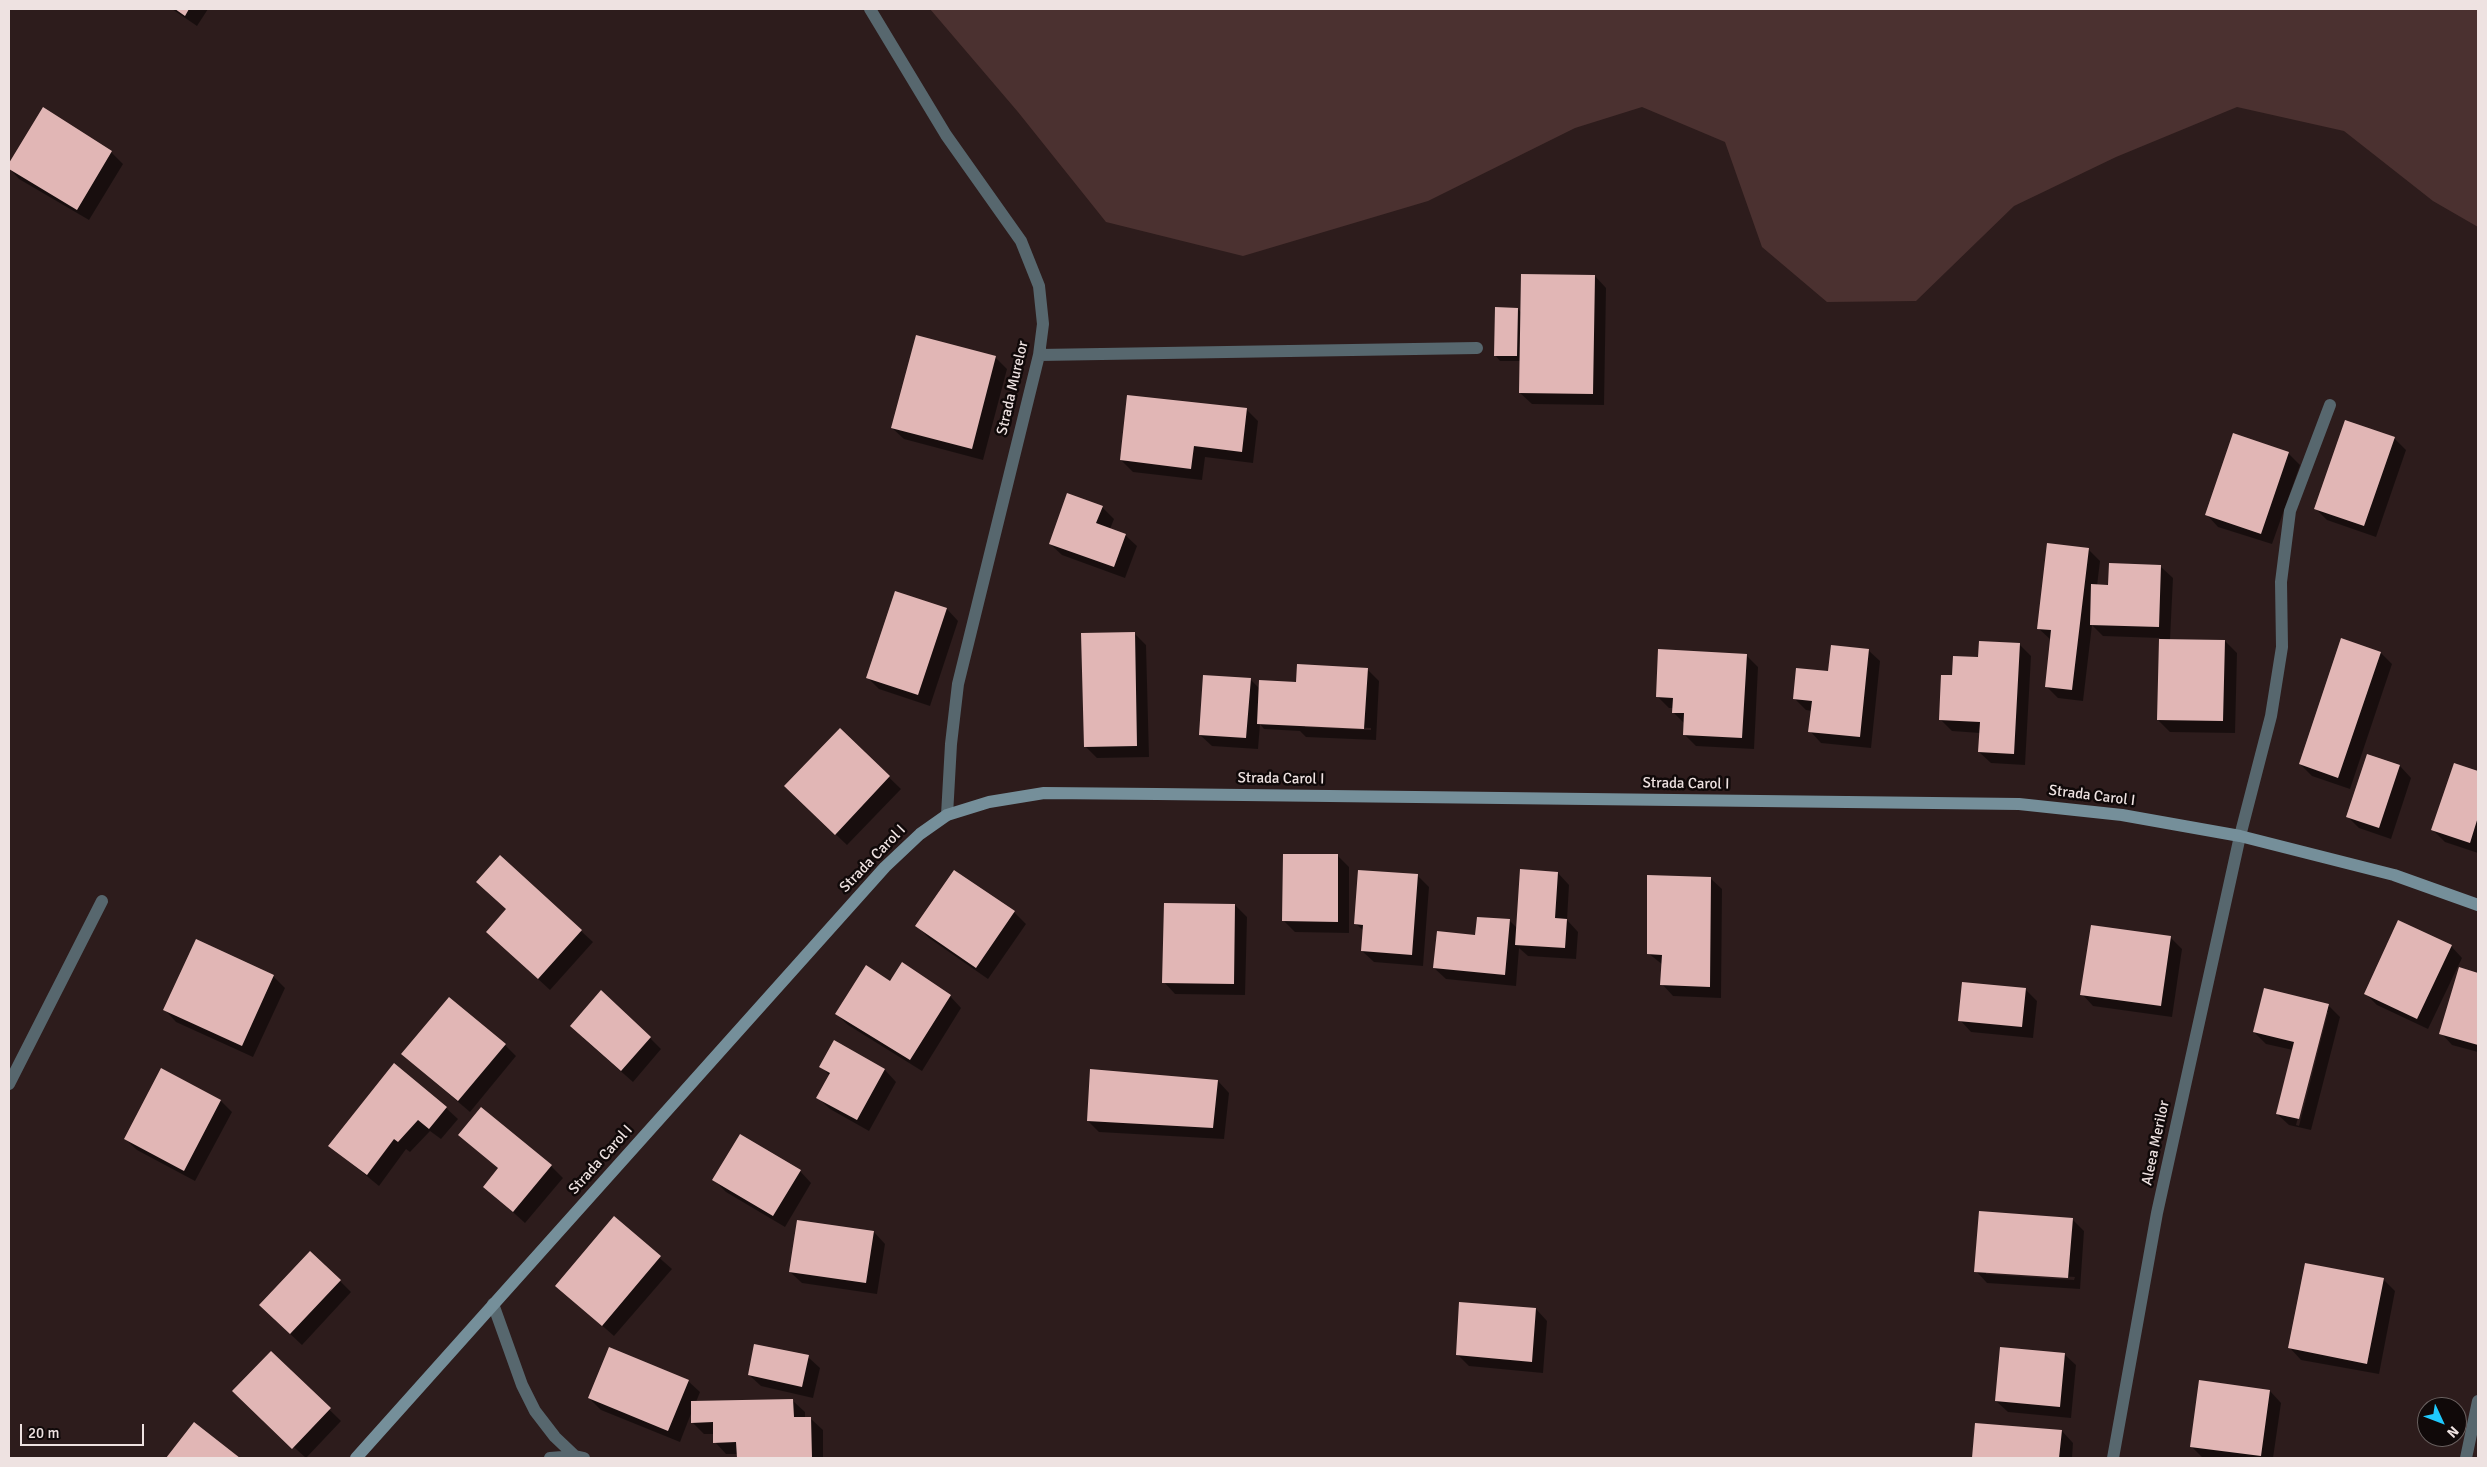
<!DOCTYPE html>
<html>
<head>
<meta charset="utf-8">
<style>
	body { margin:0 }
	#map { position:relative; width:2487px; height:1467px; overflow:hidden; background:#2d1c1c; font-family:Signika,sans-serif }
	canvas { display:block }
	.frame { position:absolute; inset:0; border:10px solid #eee2e1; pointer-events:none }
	.north { position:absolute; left:2417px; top:1397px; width:50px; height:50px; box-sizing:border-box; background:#100909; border:1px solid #69605f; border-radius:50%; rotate:133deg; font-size:14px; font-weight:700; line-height:20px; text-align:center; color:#eee2e1 }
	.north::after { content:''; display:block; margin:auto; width:18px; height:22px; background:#1fc9fd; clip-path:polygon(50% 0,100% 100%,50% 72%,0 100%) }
	.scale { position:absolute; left:20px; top:1424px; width:124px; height:22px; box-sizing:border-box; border:2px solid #eee2e1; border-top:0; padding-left:6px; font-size:15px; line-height:18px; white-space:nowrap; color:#eee2e1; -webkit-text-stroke:4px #100909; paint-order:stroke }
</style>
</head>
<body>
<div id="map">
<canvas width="2487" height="1467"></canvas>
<div class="frame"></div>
<div class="north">N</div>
<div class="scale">20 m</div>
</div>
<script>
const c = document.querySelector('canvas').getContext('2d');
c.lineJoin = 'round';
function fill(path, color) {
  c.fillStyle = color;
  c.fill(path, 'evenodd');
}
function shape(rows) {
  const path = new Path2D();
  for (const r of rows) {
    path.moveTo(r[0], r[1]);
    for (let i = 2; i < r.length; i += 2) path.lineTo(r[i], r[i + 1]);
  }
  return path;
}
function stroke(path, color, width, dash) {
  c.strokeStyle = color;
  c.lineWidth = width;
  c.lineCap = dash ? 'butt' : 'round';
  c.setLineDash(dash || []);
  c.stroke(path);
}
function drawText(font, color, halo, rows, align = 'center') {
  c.font = font + ' Signika,sans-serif';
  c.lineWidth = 5;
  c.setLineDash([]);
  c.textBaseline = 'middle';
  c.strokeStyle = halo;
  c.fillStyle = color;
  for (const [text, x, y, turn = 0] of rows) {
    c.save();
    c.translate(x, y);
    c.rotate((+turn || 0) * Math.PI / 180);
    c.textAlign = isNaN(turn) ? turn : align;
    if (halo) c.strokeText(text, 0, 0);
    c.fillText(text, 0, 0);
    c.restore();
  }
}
const green = shape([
	[930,9,2478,9,2478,227,2433,201,2344,131,2237,107,2116,157,2014,206,1916,301,1827,302,1762,247,1725,142,1642,107,1575,128,1428,201,1243,256,1106,222,1018,112]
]);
const shadow = shape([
	[172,9,208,9,197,26],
	[44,109,111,152,123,164,89,220,19,179,9,168],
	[1595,276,1606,288,1604,405,1532,404,1520,393,1521,361,1500,361,1495,355,1518,309,1521,312],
	[995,357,1007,369,983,460,904,439,892,428],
	[1247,410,1258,421,1253,463,1205,457,1202,480,1133,472,1121,460],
	[2394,438,2406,450,2376,537,2327,520,2315,508],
	[2288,453,2300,465,2272,544,2218,527,2207,515],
	[1102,507,1114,519,1110,529,1125,535,1137,546,1125,578,1062,555,1050,544],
	[2088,549,2100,561,2097,586,2109,586,2110,565,2161,567,2173,578,2170,640,2225,641,2237,653,2235,733,2170,732,2158,720,2160,638,2103,636,2092,625,2083,701,2058,698,2046,686,2051,640,2038,628],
	[896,593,947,609,958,621,930,706,879,689,868,678],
	[1134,633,1146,645,1149,757,1097,758,1085,746],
	[2342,640,2381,653,2392,664,2350,789,2312,776,2300,764],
	[2019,644,2031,656,2025,765,1991,763,1979,752,1980,733,1952,731,1940,719,1953,676,1979,659],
	[1868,650,1880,661,1871,748,1821,743,1810,731,1812,711,1806,710,1794,698,1829,672],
	[1746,655,1758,667,1754,749,1696,746,1684,734,1685,724,1673,712,1674,708,1669,708,1657,696],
	[1367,669,1379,681,1376,740,1306,737,1300,731,1264,729,1260,724,1258,749,1212,746,1200,735,1250,679,1260,689],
	[1305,725,1371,728,1371,730,1305,727],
	[840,730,901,789,847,845,797,798],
	[2454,765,2478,773,2478,853,2445,842,2433,830],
	[2400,766,2411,778,2391,839,2359,828,2347,816],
	[1338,856,1349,867,1349,933,1295,932,1283,920],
	[1558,873,1569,885,1567,920,1578,932,1576,959,1528,956,1519,948,1516,986,1446,979,1434,968,1477,936,1509,920,1517,928],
	[1418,876,1429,887,1423,966,1374,962,1362,951,1364,931,1355,923],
	[1710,878,1722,889,1721,998,1673,996,1662,984,1663,965,1648,953],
	[1235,905,1247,917,1245,995,1175,994,1164,982],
	[1014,912,1026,924,988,979,929,938,917,926],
	[581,931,593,942,550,990,487,932],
	[2171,938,2182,949,2172,1017,2093,1006,2082,994],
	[2451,946,2462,958,2428,1029,2377,1005,2365,993],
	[2460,969,2478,975,2478,1052,2452,1045,2441,1033],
	[273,976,285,988,253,1057,176,1022,165,1010],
	[2025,989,2037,1001,2033,1038,1971,1032,1960,1020],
	[950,996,961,1008,922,1071,848,1025,836,1014],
	[2328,1005,2340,1017,2311,1130,2289,1125,2277,1114,2293,1050,2266,1044,2254,1032],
	[2325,1012,2328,1012,2299,1126,2296,1125],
	[583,1038,650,1038,661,1049,633,1082],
	[834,1042,885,1070,896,1082,869,1131,830,1109,818,1098,830,1076,821,1066],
	[505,1045,516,1056,470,1112,402,1054],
	[162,1069,221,1101,232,1112,195,1181,137,1150,125,1139],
	[1218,1081,1229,1093,1224,1139,1099,1132,1088,1121],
	[446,1108,458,1119,441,1139,430,1131,410,1152,406,1149,379,1186,330,1146],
	[472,1146,551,1166,563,1178,525,1223,485,1187,499,1169],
	[800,1171,811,1183,785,1227,726,1192,714,1180],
	[614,1218,672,1269,614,1336,557,1286],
	[2072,1219,2084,1231,2080,1289,1987,1283,1976,1271],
	[1986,1271,2075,1277,2074,1280,1986,1274],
	[874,1232,885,1244,877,1294,802,1283,790,1272],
	[2383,1279,2395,1291,2379,1374,2301,1360,2290,1348],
	[340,1281,351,1292,302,1345,272,1317],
	[1536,1309,1547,1321,1543,1373,1469,1366,1457,1354],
	[271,1353,341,1421,306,1458,245,1403],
	[2064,1354,2076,1365,2071,1418,2008,1412,1996,1401],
	[808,1357,820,1368,813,1398,761,1386,749,1375],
	[688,1381,700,1392,696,1402,793,1401,805,1412,805,1419,811,1419,823,1430,823,1458,738,1458,738,1454,726,1454,715,1442,714,1434,704,1434,692,1422,692,1411,680,1442,601,1410,589,1398],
	[2270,1391,2281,1403,2273,1458,2203,1458,2191,1446],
	[194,1424,238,1458,168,1458],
	[1976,1424,2062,1431,2073,1443,2072,1458,1973,1458]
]);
const building = shape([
	[175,9,189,9,185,16],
	[43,107,112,151,77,210,9,169,9,163],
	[1521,274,1595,275,1593,394,1519,393],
	[1495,307,1518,308,1517,356,1494,356],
	[916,335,996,356,972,449,891,428],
	[1127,395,1247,408,1242,452,1194,446,1191,469,1120,460],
	[2345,420,2395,437,2364,526,2314,509],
	[2233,433,2289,452,2261,534,2205,515],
	[1067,493,1103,506,1096,523,1126,534,1114,567,1049,544],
	[2047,543,2089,548,2072,690,2045,687,2051,630,2037,629],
	[2109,563,2161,565,2159,627,2090,625,2091,584,2108,585],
	[895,591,947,608,918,695,866,678],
	[1135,632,1137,746,1084,747,1081,633],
	[2341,638,2381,652,2338,778,2299,764],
	[2159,639,2225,640,2223,721,2157,720],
	[1979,641,2020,643,2014,754,1978,752,1980,722,1939,720,1941,675,1952,675,1953,656,1978,657],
	[1831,645,1869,649,1860,737,1808,732,1812,701,1793,699,1796,668,1828,671],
	[1658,649,1747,654,1742,738,1683,735,1684,713,1672,713,1673,698,1656,697],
	[1297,664,1368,668,1364,729,1257,724,1259,680,1296,682],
	[1203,675,1251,678,1246,738,1199,735],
	[840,728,890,776,835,835,784,786],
	[2367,754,2400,765,2379,828,2346,817],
	[2454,763,2478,771,2478,817,2470,843,2431,830],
	[1283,854,1338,854,1338,922,1282,921],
	[500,855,582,930,538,979,486,932,506,909,476,882],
	[1520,869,1558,872,1555,918,1567,919,1565,948,1515,945],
	[954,870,1015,911,976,968,915,926],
	[1358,870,1418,874,1412,955,1361,951,1363,925,1354,924],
	[1647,875,1711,877,1710,987,1660,985,1662,955,1647,954],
	[1164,903,1235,904,1234,984,1162,983],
	[1477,917,1510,919,1505,975,1433,968,1437,931,1475,935],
	[2398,920,2452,945,2417,1019,2364,994],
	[2091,925,2171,936,2161,1006,2080,995],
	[196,939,274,975,242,1046,163,1010],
	[902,962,951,995,910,1060,835,1014,866,965,890,981],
	[2459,967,2478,973,2478,1045,2439,1034],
	[1962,982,2026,988,2022,1027,1958,1021],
	[2264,988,2329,1004,2299,1119,2276,1114,2294,1042,2253,1032],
	[601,990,651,1037,621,1071,570,1026],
	[449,997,506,1044,458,1101,401,1054],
	[834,1040,885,1069,857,1120,816,1098,830,1073,819,1067],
	[394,1063,447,1107,429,1129,418,1120,398,1142,394,1139,367,1175,328,1146],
	[161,1068,221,1100,184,1171,124,1139],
	[1090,1069,1218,1080,1213,1128,1087,1121],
	[481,1107,552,1165,513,1212,483,1187,498,1168,458,1135],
	[740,1134,801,1170,773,1216,712,1180],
	[1979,1211,2073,1218,2068,1278,1974,1272],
	[614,1216,661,1256,602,1326,555,1286],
	[797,1220,874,1231,866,1283,789,1272],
	[310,1251,341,1280,290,1334,259,1305],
	[2305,1263,2384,1278,2367,1364,2288,1348],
	[1459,1302,1536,1308,1532,1362,1456,1355],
	[754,1344,809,1355,802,1387,748,1375],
	[609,1347,689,1380,668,1431,588,1398],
	[2000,1347,2065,1353,2060,1407,1995,1401],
	[271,1351,331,1408,292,1449,232,1391],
	[2199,1380,2270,1390,2261,1456,2190,1447],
	[793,1399,794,1417,811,1417,812,1458,737,1458,736,1442,713,1443,713,1422,691,1423,691,1401],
	[194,1422,240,1458,166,1458],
	[1975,1423,2062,1430,2059,1458,1972,1458]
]);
const service = shape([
	[2466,1458,2478,1401]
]);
const minor = shape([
	[870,9,946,135,1021,241,1039,286,1043,324,1039,355,958,684,951,744,947,815],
	[1039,355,1477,348],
	[9,1084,102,901],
	[2113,1458,2157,1213,2240,836,2271,716,2282,647,2281,582,2290,511,2330,405]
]);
const tertiary = shape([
	[493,1304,522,1385,535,1411,555,1437,575,1456],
	[550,1458,575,1456,584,1458]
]);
const secondary = shape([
	[356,1458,885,867,920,834,947,815,989,802,1044,793,1157,794,2019,804,2122,815,2240,836,2394,875,2478,905]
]);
const streetNames = [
	["Strada Murelor",1013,388,-77],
	["Strada Carol I",1281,779,1],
	["Strada Carol I",1686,784,1],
	["Strada Carol I",2092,796,7],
	["Strada Carol I",873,859,-46],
	["Aleea Merilor",2156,1143,-78],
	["Strada Carol I",601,1160,-48]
];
fill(green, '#4b3130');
fill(shadow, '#0007');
fill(building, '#e1b6b5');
stroke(service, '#57676e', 12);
stroke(minor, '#57676e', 12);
stroke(tertiary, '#57676e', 12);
stroke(secondary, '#758f9a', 12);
drawText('15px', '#eee2e1', '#100909', streetNames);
</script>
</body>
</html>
